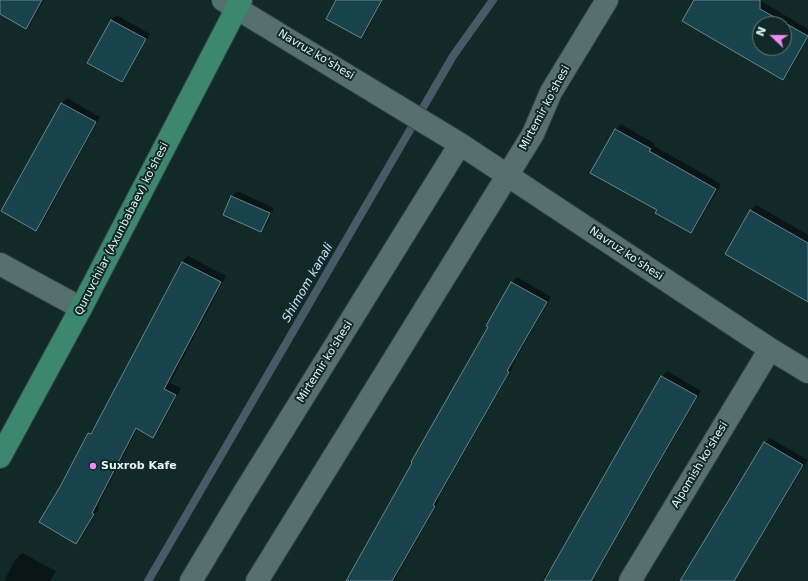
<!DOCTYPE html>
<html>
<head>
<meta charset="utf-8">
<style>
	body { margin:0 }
	#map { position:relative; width:808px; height:581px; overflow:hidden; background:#112a28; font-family:"DejaVu Sans",sans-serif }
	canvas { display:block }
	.north { position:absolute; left:752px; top:16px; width:40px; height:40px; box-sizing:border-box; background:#112a28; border:1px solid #677c7a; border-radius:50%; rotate:292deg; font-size:11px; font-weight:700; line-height:16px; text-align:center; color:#e7f6f4 }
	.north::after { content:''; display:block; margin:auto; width:14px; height:18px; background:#f28af3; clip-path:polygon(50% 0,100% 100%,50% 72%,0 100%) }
</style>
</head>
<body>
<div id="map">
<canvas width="808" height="581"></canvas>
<div class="north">N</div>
</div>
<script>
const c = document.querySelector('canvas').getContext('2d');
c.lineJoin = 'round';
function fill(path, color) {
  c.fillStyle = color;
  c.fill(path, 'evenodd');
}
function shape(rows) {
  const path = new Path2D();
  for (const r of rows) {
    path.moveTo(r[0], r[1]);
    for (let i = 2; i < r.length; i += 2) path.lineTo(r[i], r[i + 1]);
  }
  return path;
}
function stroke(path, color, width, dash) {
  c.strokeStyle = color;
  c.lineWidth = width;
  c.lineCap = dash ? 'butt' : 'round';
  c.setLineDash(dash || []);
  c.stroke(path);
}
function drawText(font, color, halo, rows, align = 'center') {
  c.font = font + ' "DejaVu Sans",sans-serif';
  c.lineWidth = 4;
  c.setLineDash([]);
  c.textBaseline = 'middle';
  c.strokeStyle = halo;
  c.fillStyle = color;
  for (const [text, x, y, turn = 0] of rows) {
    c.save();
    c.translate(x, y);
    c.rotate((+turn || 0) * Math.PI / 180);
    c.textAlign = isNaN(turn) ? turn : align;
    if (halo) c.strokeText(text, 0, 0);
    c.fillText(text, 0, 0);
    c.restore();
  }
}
const shadow = shape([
	[0,0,44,0,31,23,26,28,0,13],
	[338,0,383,0,366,32,361,37],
	[695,0,759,0,808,29,808,38,788,74,783,79],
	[760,24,784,24,784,48,760,48],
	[116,15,150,34,126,76,121,81,88,62,111,20],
	[67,98,100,117,41,225,36,230,62,103],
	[621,124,655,144,654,146,721,184,696,227,691,232,658,210,591,172,616,129],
	[237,191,274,208,266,226,261,231,224,214,232,197],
	[756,205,808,235,808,301,726,253,751,210],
	[188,256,226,276,170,383,181,388,159,430,153,436,138,428,97,507,99,508,82,537,76,543,62,486,89,433,95,427,182,262],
	[517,277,551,297,512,366,513,367,438,499,439,500,394,581,347,581,489,326,488,325,512,282],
	[667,371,701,391,601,565,596,570,589,581,542,581,547,572,553,567,662,376],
	[770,438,808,460,734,581,681,581,765,443],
	[22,553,56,571,50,581,4,581,15,560]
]);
const stream = shape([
	[148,581,453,56,493,0]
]);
const building = shape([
	[0,0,42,0,26,29,0,14,0,0],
	[336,0,382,0,361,38,326,19,336,0],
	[694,0,760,0,760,9,808,36,783,80,682,21,694,0],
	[760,24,784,24,784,48,760,48,760,24],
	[111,20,146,39,122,82,87,63,111,20],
	[61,103,96,122,36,231,1,211,61,103],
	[615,129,651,149,649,151,716,189,691,233,655,213,657,210,590,173,615,129],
	[231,196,270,213,261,232,223,215,231,196],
	[750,210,808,243,808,302,725,254,750,210],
	[182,262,221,282,164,389,176,395,153,438,136,428,92,513,94,514,76,544,39,522,61,485,88,433,91,434,182,262],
	[511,282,547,302,507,371,509,372,433,505,435,506,392,581,346,581,412,463,411,462,488,327,486,326,511,282],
	[661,376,697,396,653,472,591,581,544,581,661,376],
	[764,442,803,465,734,581,680,581,764,442]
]);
const minor = shape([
	[223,0,460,144,770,349,808,372],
	[0,264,81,308],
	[191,581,242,496,460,144],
	[257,581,533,134,551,92,607,0],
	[630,581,770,349]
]);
const major = shape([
	[0,457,81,308,241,0]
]);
const markers = [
	[93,466,4,"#f28af3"]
];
const streetNames = [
	["Navruz ko'shesi",316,55,31],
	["Mirtemir ko'shesi",545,108,-62],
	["Quruvchilar (Axunbabaev) ko'shesi",122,229,-63],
	["Navruz ko'shesi",626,254,34],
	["Mirtemir ko'shesi",325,362,-58],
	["Alpomish ko'shesi",700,465,-59]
];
const poiNames = [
	["Suxrob Kafe",101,466]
];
const waterNames = [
	["Shimom kanali",308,283,-60]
];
fill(shadow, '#0007');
stroke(stream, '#465b67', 8);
fill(building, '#18424c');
stroke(building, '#6b858d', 1);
stroke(minor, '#334443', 24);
stroke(major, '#334443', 24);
stroke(minor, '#55706e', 22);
stroke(major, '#3c876d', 22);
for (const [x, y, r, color] of markers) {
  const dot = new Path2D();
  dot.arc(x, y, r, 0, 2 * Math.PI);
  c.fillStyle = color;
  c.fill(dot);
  stroke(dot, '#112a28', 1.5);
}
drawText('11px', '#e7f6f4', '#112a28', streetNames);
drawText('bold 11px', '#e7f6f4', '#112a28', poiNames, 'left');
drawText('italic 12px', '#c9e4fd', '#112a28', waterNames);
</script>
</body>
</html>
